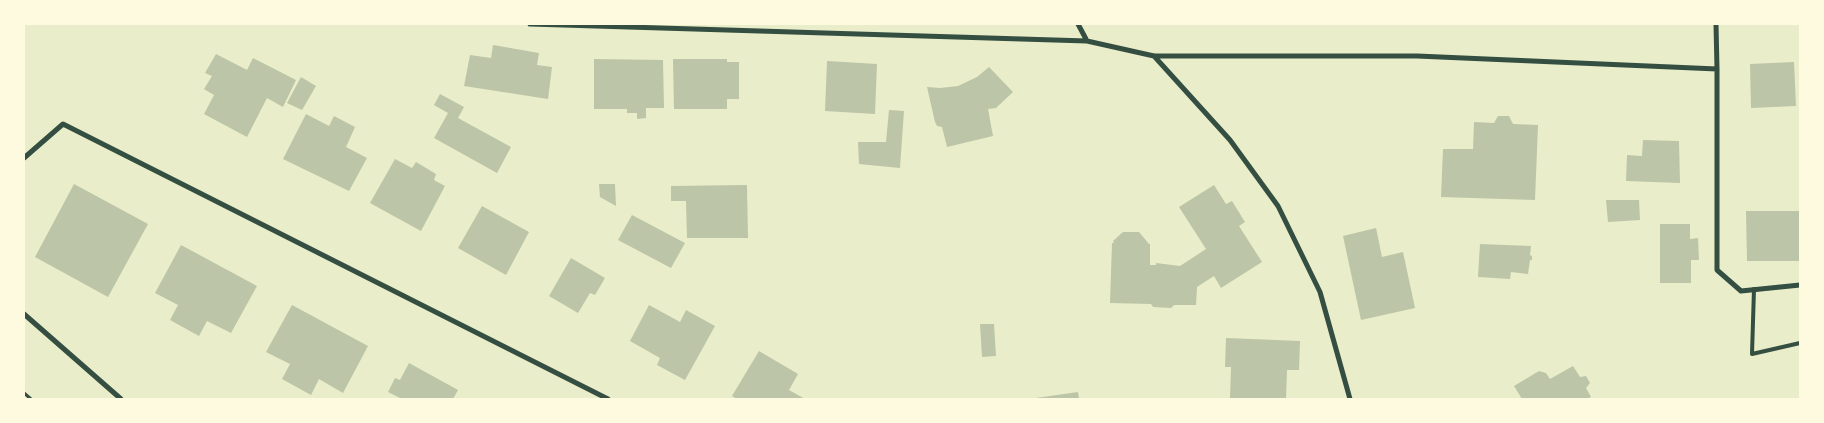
<!DOCTYPE html>
<html>
<head>
<meta charset="utf-8">
<style>
	body { margin:0 }
	#map { position:relative; width:1824px; height:423px; overflow:hidden; background:#e9edc9; font-family:Manrope,sans-serif }
	canvas { display:block }
	.frame { position:absolute; inset:0; border:25px solid #fefae0; pointer-events:none }
</style>
</head>
<body>
<div id="map">
<canvas width="1824" height="423"></canvas>
<div class="frame"></div>
</div>
<script>
const c = document.querySelector('canvas').getContext('2d');
c.lineJoin = 'round';
function fill(path, color) {
  c.fillStyle = color;
  c.fill(path, 'evenodd');
}
function shape(rows) {
  const path = new Path2D();
  for (const r of rows) {
    path.moveTo(r[0], r[1]);
    for (let i = 2; i < r.length; i += 2) path.lineTo(r[i], r[i + 1]);
  }
  return path;
}
function stroke(path, color, width, dash) {
  c.strokeStyle = color;
  c.lineWidth = width;
  c.lineCap = dash ? 'butt' : 'round';
  c.setLineDash(dash || []);
  c.stroke(path);
}
const building = shape([
	[493,45,539,53,537,65,552,67,548,99,464,86,470,55,491,58],
	[216,54,247,70,253,58,296,80,283,107,267,98,247,137,204,114,214,95,204,89,212,76,205,73],
	[594,59,663,60,664,108,646,108,646,118,637,119,637,113,627,113,627,109,594,109],
	[673,59,727,59,727,62,739,62,739,99,727,99,727,109,674,109],
	[827,61,877,64,875,114,825,111],
	[1794,62,1796,106,1751,108,1750,64],
	[989,67,1013,92,996,108,988,109,993,136,947,147,942,127,937,126,935,122,927,87,940,88,958,86,977,77],
	[301,77,316,86,302,110,287,103],
	[440,94,464,107,458,118,511,147,497,173,434,138,448,113,434,105],
	[889,110,904,111,900,168,859,164,858,142,886,142],
	[306,114,329,126,334,116,355,127,346,147,367,158,349,191,283,159],
	[1498,116,1509,116,1513,124,1538,125,1535,200,1441,197,1443,149,1473,149,1474,122,1494,123],
	[1643,140,1679,141,1680,183,1626,181,1627,155,1642,156],
	[395,159,412,168,416,162,436,174,434,180,445,186,421,231,370,203],
	[74,184,148,224,108,297,35,257],
	[599,184,615,184,616,206,600,197],
	[747,185,748,238,687,238,686,201,671,201,671,186],
	[1214,185,1226,204,1232,201,1245,222,1239,226,1262,262,1221,288,1214,276,1197,287,1196,305,1174,305,1171,308,1153,307,1151,304,1110,303,1112,243,1114,243,1113,241,1123,232,1139,232,1149,244,1150,244,1150,265,1156,265,1156,263,1180,266,1206,249,1179,207],
	[1606,200,1639,200,1640,220,1608,222],
	[482,206,529,232,506,275,458,248],
	[1746,211,1800,211,1800,261,1747,261],
	[632,215,685,243,671,268,618,240],
	[1660,224,1690,224,1690,239,1698,238,1699,260,1691,260,1691,283,1660,283],
	[1376,228,1382,257,1403,252,1415,308,1361,320,1343,236],
	[1480,244,1531,246,1530,255,1532,256,1532,260,1530,260,1528,274,1511,272,1510,279,1478,277],
	[181,245,257,286,231,333,207,321,199,336,170,320,178,305,155,293],
	[571,258,605,278,595,295,590,293,578,313,549,296],
	[292,305,368,346,343,393,319,379,311,395,282,379,290,364,266,352],
	[649,305,680,322,686,310,715,326,685,380,657,365,660,358,630,341],
	[980,324,994,324,996,356,982,357],
	[1226,338,1300,341,1299,370,1287,370,1286,399,1230,399,1231,367,1225,367],
	[759,351,798,374,789,390,805,399,737,399,732,396],
	[409,363,458,390,453,399,402,399,388,392,395,378,400,380],
	[1573,366,1580,377,1586,376,1590,383,1586,388,1591,397,1587,399,1522,399,1514,386,1539,371,1546,373,1550,379],
	[1078,392,1079,399,1036,399,1036,398]
]);
const path = shape([
	[24,393,31,399]
]);
const service = shape([
	[1754,289,1752,354,1800,343]
]);
const minor = shape([
	[530,24,1087,41,1154,56,1417,56,1717,69],
	[1078,24,1087,41],
	[1716,24,1717,69,1717,270,1741,291,1800,285],
	[1154,56,1230,140,1278,206,1320,292,1350,399],
	[24,158,63,124,608,399],
	[24,314,121,399]
]);
fill(building, '#bcc5a7');
stroke(path, '#344e41', 3);
stroke(service, '#344e41', 4);
stroke(minor, '#344e41', 5);
</script>
</body>
</html>
